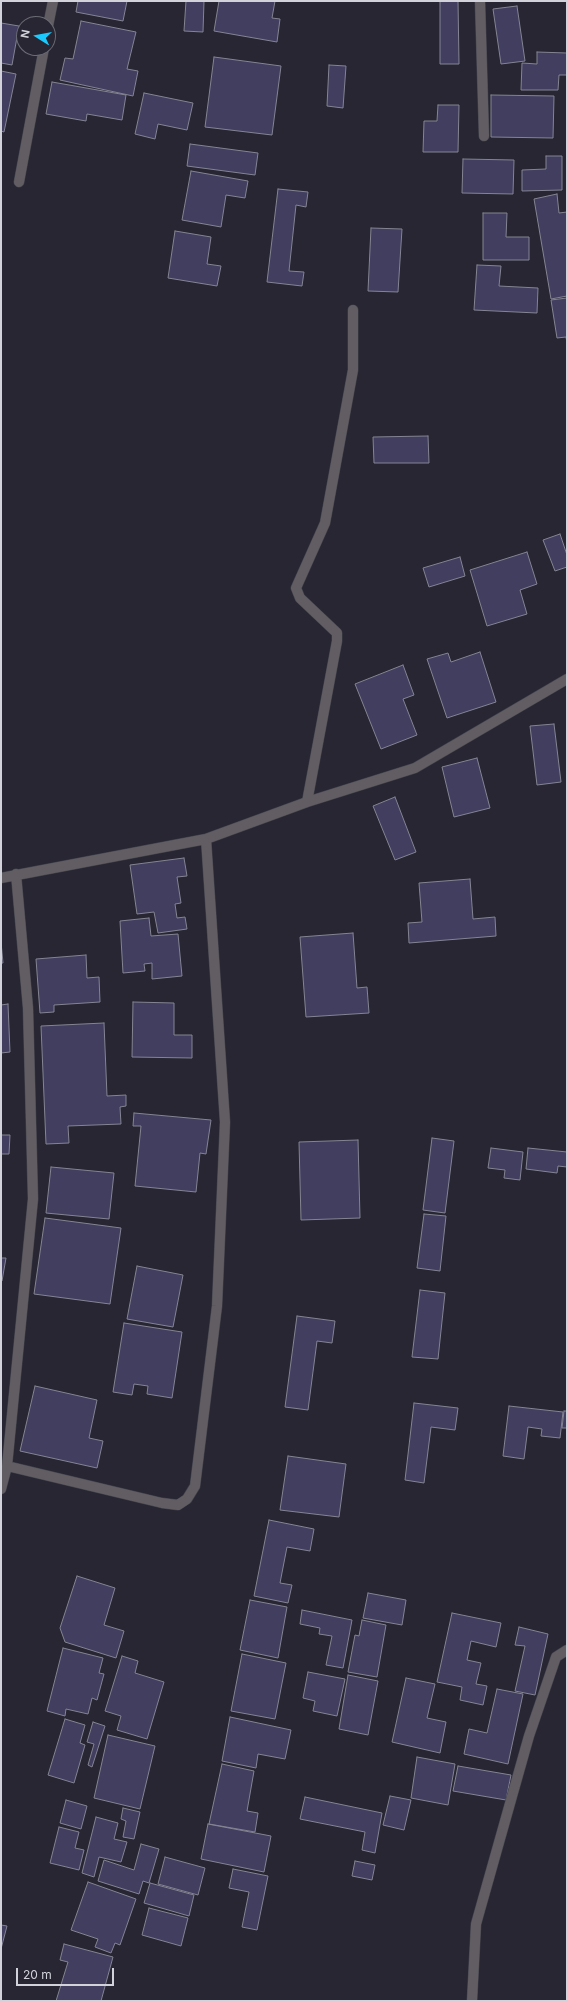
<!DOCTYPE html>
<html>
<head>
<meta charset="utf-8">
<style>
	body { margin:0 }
	#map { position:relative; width:568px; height:2002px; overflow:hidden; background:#272632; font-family:Inter,sans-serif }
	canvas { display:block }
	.frame { position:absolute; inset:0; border:2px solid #d2d2da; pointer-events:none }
	.north { position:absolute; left:16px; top:16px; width:40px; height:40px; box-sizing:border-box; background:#272632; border:1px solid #6b6b75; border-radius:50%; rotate:281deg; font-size:11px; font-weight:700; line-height:16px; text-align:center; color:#d2d2da }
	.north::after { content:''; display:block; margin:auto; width:14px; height:18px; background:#1cc9fc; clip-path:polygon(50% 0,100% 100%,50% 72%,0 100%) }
	.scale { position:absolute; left:16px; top:1968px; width:98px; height:18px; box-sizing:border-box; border:2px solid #d2d2da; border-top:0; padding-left:5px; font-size:12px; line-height:14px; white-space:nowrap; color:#d2d2da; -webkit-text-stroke:3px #272632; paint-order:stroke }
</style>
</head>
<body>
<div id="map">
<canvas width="568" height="2002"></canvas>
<div class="frame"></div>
<div class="north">N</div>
<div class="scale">20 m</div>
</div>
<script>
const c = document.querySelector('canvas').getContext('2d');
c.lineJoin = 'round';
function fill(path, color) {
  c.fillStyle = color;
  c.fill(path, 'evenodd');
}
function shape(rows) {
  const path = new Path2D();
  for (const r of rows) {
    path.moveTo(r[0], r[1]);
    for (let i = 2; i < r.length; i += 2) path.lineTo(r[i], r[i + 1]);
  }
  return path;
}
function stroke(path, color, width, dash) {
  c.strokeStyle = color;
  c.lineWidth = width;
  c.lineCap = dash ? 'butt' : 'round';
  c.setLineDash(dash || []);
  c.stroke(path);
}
const building = shape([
	[78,1,127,1,123,21,76,12,78,1],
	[186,1,204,1,203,32,184,31,186,1],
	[219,1,275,1,272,18,280,19,277,42,214,31,219,1],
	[440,1,458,1,459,64,440,64,440,1],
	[517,6,525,61,501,64,493,9,517,6],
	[81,21,136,32,127,69,138,71,133,96,60,80,65,58,73,59,81,21],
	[1,23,19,26,12,65,1,63,1,23],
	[537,52,567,53,567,75,559,75,558,90,521,90,522,63,537,64,537,52],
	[214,57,281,66,272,135,205,127,214,57],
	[329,65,346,66,343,108,327,106,329,65],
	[1,71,16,74,4,132,1,131,1,71],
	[52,82,126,95,122,120,87,114,86,121,46,114,52,82],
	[144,93,193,103,187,130,158,124,155,139,135,134,144,93],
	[491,95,554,96,553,138,491,137,491,95],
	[438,105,459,105,458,152,423,152,424,121,437,121,438,105],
	[190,144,258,153,255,175,187,166,190,144],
	[546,156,562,156,562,190,522,191,522,170,546,169,546,156],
	[463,159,514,160,513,194,462,193,463,159],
	[191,171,248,181,245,198,226,195,221,227,182,220,191,171],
	[278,189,308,192,306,207,296,205,289,271,304,272,302,286,267,282,278,189],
	[557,194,559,213,567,212,567,296,551,299,534,199,557,194],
	[483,213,507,213,506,237,529,237,529,260,483,260,483,213],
	[371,228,402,229,398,292,368,291,371,228],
	[175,231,211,237,207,264,221,266,217,286,168,278,175,231],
	[477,265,501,266,499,286,538,288,537,313,474,310,477,265],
	[567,298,567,343,566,337,557,338,551,300,567,298],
	[428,436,429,463,374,463,373,437,428,436],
	[560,534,567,555,567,567,555,571,543,540,560,534],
	[527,552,537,584,520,590,527,614,487,626,470,570,527,552],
	[460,557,465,576,429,587,423,568,460,557],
	[480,652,496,702,447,718,427,659,448,653,451,662,480,652],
	[403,665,414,695,403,699,417,735,381,749,355,684,403,665],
	[554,724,561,782,537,785,530,726,554,724],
	[477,758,490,808,454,817,442,767,477,758],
	[395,797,416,852,395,860,373,806,395,797],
	[184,858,187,876,177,877,181,903,175,904,177,918,185,917,187,929,158,933,154,912,137,914,130,865,184,858],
	[470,879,473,919,495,917,496,936,409,943,408,923,422,922,419,883,470,879],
	[149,918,151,936,178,934,182,976,152,979,152,963,144,964,145,971,123,973,120,921,149,918],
	[353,933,357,988,367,987,369,1013,306,1017,300,937,353,933],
	[1,942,3,963,1,963,1,942],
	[86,955,87,978,99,977,100,1002,54,1005,54,1012,40,1013,36,959,86,955],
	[133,1002,174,1003,174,1035,192,1035,192,1058,132,1057,133,1002],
	[8,1004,10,1052,1,1053,1,1005,8,1004],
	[104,1023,107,1096,126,1095,126,1106,120,1107,121,1124,68,1126,69,1143,46,1144,41,1026,104,1023],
	[134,1113,211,1120,206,1154,200,1153,196,1192,135,1186,141,1126,133,1126,134,1113],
	[1,1135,10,1135,9,1154,1,1154,1,1135],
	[432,1138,454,1141,445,1213,423,1210,432,1138],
	[358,1140,360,1218,301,1220,299,1142,358,1140],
	[491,1148,523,1152,520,1180,504,1178,505,1170,488,1168,491,1148],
	[528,1148,567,1152,567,1167,558,1166,557,1173,526,1169,528,1148],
	[51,1167,114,1173,109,1219,46,1213,51,1167],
	[424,1214,446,1216,440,1271,417,1268,424,1214],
	[45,1218,121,1228,110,1304,34,1294,45,1218],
	[1,1258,6,1258,2,1281,1,1281,1,1258],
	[137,1266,183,1275,173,1327,127,1319,137,1266],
	[420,1290,445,1293,438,1359,412,1357,420,1290],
	[297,1316,335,1321,332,1343,317,1341,308,1410,285,1407,297,1316],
	[124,1323,182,1332,172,1398,147,1394,148,1386,134,1384,132,1395,113,1392,124,1323],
	[35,1386,97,1400,89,1438,103,1441,97,1468,20,1451,35,1386],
	[414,1403,458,1408,455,1430,431,1427,424,1483,405,1480,414,1403],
	[509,1406,563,1412,560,1438,541,1436,542,1429,528,1427,524,1459,503,1456,509,1406],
	[564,1411,567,1411,567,1428,562,1428,564,1411],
	[288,1456,346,1464,339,1517,280,1510,288,1456],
	[269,1520,314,1529,310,1551,287,1547,280,1583,292,1585,288,1603,254,1596,269,1520],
	[77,1576,115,1588,104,1625,124,1631,116,1658,65,1642,60,1628,77,1576],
	[368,1593,406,1600,402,1625,363,1618,368,1593],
	[250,1600,287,1607,278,1658,240,1650,250,1600],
	[302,1610,352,1620,343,1668,326,1665,332,1636,319,1634,320,1628,300,1624,302,1610],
	[452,1613,501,1623,496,1647,471,1641,467,1660,481,1663,476,1684,487,1686,483,1705,460,1700,462,1687,437,1682,452,1613],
	[362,1620,386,1625,377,1677,348,1672,355,1635,359,1636,362,1620],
	[519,1627,548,1634,535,1695,515,1691,525,1646,515,1645,519,1627],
	[63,1648,103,1658,99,1673,104,1674,97,1700,92,1698,88,1714,66,1709,65,1716,47,1711,63,1648],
	[242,1654,286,1663,275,1719,231,1711,242,1654],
	[122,1656,138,1661,135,1673,164,1682,147,1739,117,1730,121,1716,105,1711,122,1656],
	[308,1672,345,1679,337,1716,313,1711,315,1701,303,1698,308,1672],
	[348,1675,378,1681,368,1735,339,1729,348,1675],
	[406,1678,435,1684,427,1718,446,1722,440,1753,392,1742,406,1678],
	[497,1689,523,1694,508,1764,464,1754,469,1729,487,1733,497,1689],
	[230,1717,291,1730,285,1759,258,1754,256,1768,222,1761,230,1717],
	[65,1719,85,1725,80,1743,85,1745,74,1783,48,1775,65,1719],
	[93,1722,105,1726,92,1767,88,1765,94,1744,87,1742,93,1722],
	[108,1735,155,1746,140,1809,94,1798,108,1735],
	[417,1757,455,1764,448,1805,411,1798,417,1757],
	[222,1764,254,1771,247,1811,258,1813,255,1832,209,1824,222,1764],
	[458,1766,511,1775,506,1800,453,1791,458,1766],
	[390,1796,411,1800,404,1830,383,1825,390,1796],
	[305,1797,382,1813,375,1853,362,1850,365,1832,300,1819,305,1797],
	[66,1800,87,1806,81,1829,60,1823,66,1800],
	[123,1808,140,1812,134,1839,123,1837,126,1821,121,1819,123,1808],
	[96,1817,118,1823,114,1839,127,1842,121,1862,99,1857,94,1877,82,1873,96,1817],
	[208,1824,271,1836,264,1872,201,1859,208,1824],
	[59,1827,79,1832,75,1848,84,1850,79,1870,50,1863,59,1827],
	[141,1844,159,1849,149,1883,143,1881,139,1894,98,1881,104,1860,134,1870,141,1844],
	[165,1857,205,1868,198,1895,158,1884,165,1857],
	[355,1861,375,1865,372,1880,352,1876,355,1861],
	[233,1869,268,1876,257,1930,242,1927,249,1892,229,1888,233,1869],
	[88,1882,136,1899,120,1945,115,1943,111,1953,95,1947,98,1939,71,1930,88,1882],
	[150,1883,194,1895,189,1916,144,1903,150,1883],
	[149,1908,188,1918,181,1946,142,1935,149,1908],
	[1,1925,7,1926,1,1949,1,1925],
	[64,1944,113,1957,101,2001,56,2001,68,1962,60,1960,64,1944]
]);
const minor = shape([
	[480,1,484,136],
	[48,26,53,1],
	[19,182,44,48],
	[307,802,337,641,337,633,300,598,296,588,325,523,353,370,353,310],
	[1,878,206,839,307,802,415,768,567,679],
	[7,1466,162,1503,178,1505,187,1499,195,1486,217,1306,225,1122,206,839],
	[1,1489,7,1466,33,1199,28,1008,16,874],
	[472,2001,476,1924,529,1736,556,1657,567,1650]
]);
fill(building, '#413e60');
stroke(building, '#848493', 1);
stroke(minor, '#42424d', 11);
stroke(minor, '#615d62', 10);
</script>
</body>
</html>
